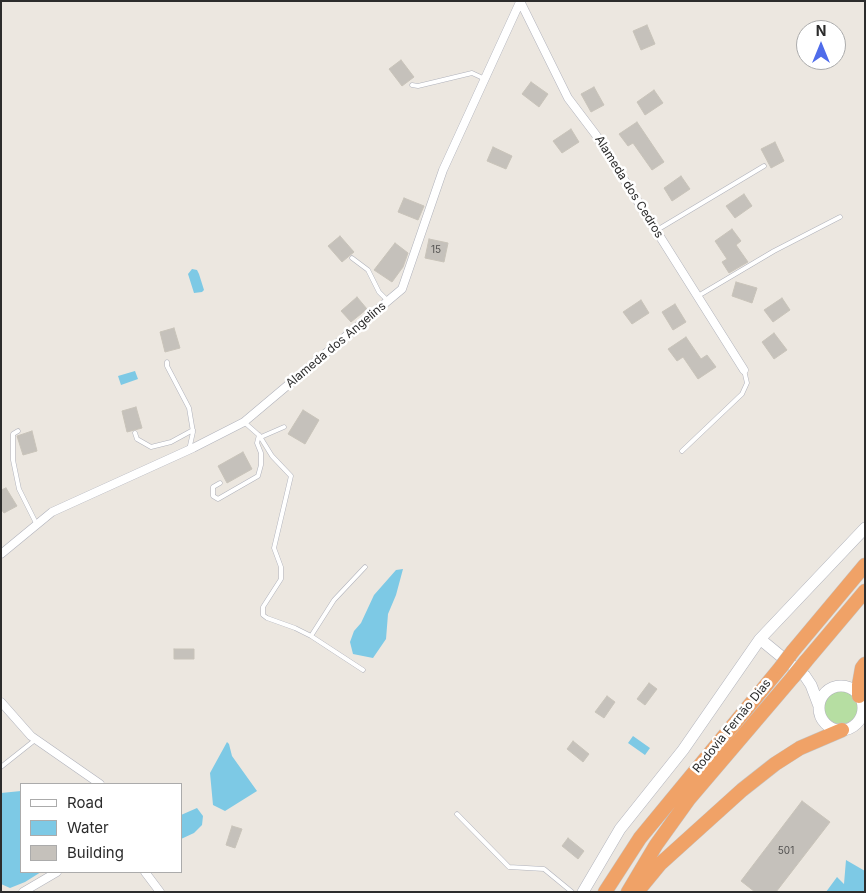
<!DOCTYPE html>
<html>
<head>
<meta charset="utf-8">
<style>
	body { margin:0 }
	#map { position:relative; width:866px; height:893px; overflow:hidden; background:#ece7e0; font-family:Inter,sans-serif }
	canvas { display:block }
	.frame { position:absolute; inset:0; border:2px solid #2c2c2c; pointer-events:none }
	.legend { position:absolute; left:20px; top:783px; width:162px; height:90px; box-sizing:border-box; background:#fff; border:1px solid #ababab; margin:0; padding:6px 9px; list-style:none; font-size:15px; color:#2c2c2c }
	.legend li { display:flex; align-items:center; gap:10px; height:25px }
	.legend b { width:25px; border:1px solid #ababab }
	.north { position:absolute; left:796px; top:20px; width:50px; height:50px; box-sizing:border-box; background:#fff; border:1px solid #ababab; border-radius:50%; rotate:0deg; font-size:14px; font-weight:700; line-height:20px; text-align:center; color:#2c2c2c }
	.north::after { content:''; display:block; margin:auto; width:18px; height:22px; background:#4f6cea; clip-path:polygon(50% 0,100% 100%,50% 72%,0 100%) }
</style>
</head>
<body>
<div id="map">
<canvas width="866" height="893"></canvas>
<div class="frame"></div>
<ul class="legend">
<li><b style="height:6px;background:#fff"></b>Road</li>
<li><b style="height:14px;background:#7dc9e5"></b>Water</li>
<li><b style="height:14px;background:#c5c1bb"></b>Building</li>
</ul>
<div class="north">N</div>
</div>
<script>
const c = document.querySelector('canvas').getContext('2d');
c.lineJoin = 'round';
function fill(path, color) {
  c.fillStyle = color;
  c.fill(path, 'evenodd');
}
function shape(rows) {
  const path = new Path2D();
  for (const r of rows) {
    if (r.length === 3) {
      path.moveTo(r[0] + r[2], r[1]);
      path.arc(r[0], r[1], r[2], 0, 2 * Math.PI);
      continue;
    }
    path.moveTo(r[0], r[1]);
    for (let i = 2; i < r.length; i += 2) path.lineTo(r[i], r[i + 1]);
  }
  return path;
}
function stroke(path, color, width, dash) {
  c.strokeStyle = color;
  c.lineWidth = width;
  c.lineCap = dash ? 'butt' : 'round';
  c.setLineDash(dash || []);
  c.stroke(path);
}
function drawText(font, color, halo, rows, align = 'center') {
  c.font = font + ' Inter,sans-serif';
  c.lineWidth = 5;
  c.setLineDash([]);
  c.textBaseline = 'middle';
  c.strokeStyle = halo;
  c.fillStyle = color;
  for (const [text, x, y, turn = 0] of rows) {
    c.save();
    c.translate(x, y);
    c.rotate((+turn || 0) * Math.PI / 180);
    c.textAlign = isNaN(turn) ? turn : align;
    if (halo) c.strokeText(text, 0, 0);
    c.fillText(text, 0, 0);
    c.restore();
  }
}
const green = shape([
	[841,707,17]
]);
const water = shape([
	[192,269,197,270,199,274,204,290,202,292,194,293,188,274],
	[135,371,138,379,121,385,118,376],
	[403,569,396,595,388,614,386,639,373,658,353,654,350,642,354,631,361,623,374,595,396,570],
	[633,736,650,748,645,755,628,743],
	[227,742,229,744,232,756,257,791,225,811,213,805,210,773],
	[21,791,21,872,41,872,25,882,10,888,1,884,1,793],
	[197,808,203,816,202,825,194,833,181,839,181,815],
	[846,860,865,871,865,892,826,892,837,877,844,884]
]);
const building = shape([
	[647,25,655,44,641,50,633,31,647,25],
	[401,60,414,77,402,86,389,69,401,60],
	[531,82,548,94,539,107,522,94,531,82],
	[594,87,604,105,591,112,581,94,594,87],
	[654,90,663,103,645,115,637,102,654,90],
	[637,122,664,162,652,170,633,143,628,146,619,134,637,122],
	[571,129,579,142,562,153,553,141,571,129],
	[775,142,784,161,771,168,761,149,775,142],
	[493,147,512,156,506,169,487,161,493,147],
	[681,176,690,189,672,201,664,188,681,176],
	[744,194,752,206,735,218,726,206,744,194],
	[404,198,424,206,418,220,398,212,404,198],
	[732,229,741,241,736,245,748,262,729,273,722,262,727,259,715,241,732,229],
	[340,236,354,252,342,262,328,246,340,236],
	[429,239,448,243,444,262,425,258,429,239],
	[395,243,408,253,403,267,392,282,374,270,395,243],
	[736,282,757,288,752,303,732,296,736,282],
	[357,297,367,309,351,322,341,311,357,297],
	[782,298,790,310,773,322,764,310,782,298],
	[641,300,649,313,632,324,623,312,641,300],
	[675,304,686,322,673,330,662,312,675,304],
	[174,328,180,348,165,352,160,332,174,328],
	[774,333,787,350,774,359,762,342,774,333],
	[686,337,701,359,707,355,716,367,698,379,683,357,677,361,668,349,686,337],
	[136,407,142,428,127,432,122,411,136,407],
	[303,410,319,420,305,444,288,434,303,410],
	[32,431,37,451,23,455,17,436,32,431],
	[243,452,252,469,227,483,218,466,243,452],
	[6,488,17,506,4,513,1,509,1,490,6,488],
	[174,649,194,649,194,659,174,659,174,649],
	[649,683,657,689,645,705,637,699,649,683],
	[607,696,615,702,604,718,595,712,607,696],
	[573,741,589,754,583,762,567,749,573,741],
	[802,801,830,822,776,892,755,892,741,881,802,801],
	[232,826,242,829,235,848,226,845,232,826],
	[568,838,584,851,578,859,562,846,568,838]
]);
const service = shape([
	[412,85,418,86,472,73,485,79],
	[657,230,764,166],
	[352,258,368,270,379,292,388,301],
	[698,296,774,251,840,217],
	[167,362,167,366,189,408,193,432,189,450],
	[244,422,261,437,284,427],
	[18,431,13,434,13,460,19,489,37,525],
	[135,433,137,439,151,447,171,442,193,430],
	[259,435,272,456,291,476,274,548,281,567,281,579,263,607,263,615,267,618,295,628,311,636,363,670],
	[682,451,742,394,747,383,744,370],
	[220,483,213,487,213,496,218,499,258,476,261,465,261,453,257,443,259,435],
	[311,636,334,600,365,567],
	[1,767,35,740],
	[457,814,509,867,544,869,572,892]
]);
const minor = shape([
	[520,1,568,98,596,135,744,370],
	[1,554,52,512,193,448,244,422,402,289,443,170,520,2],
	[1,702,31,736,100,784],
	[145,872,160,892],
	[23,892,57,872]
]);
const secondary = shape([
	[760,639,805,676,811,685,819,706],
	[841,708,22],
	[583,892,620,829,683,750,760,639,865,528]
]);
const motorway = shape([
	[793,651,865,565],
	[806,661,865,591],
	[859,696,859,685,862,668,865,664],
	[605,892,640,838,781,667],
	[628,892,656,845,689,799,793,677],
	[637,892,660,864,742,790,775,764,800,748,842,730]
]);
const motorwayBridge = shape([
	[781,667,793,651],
	[793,677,806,661]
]);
const numberNames = [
	["15",436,250],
	["501",786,851]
];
const streetNames = [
	["Alameda dos Cedros",629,187,58],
	["Alameda dos Angelins",336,345,-40],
	["Rodovia Fernão Dias",732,726,-51]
];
fill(green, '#b6dea2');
fill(water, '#7dc9e5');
fill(building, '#c5c1bb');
stroke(building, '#c8c3b9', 1);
stroke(service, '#b0b2bb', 5);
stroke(minor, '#b0b2bb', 9);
stroke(secondary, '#b0b2bb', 12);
stroke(motorway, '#c4c4c4', 15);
stroke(service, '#fff', 4);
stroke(minor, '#fff', 8);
stroke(secondary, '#fff', 11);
stroke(motorway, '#f0a267', 14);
stroke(motorwayBridge, '#c4c4c4', 15, []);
stroke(motorwayBridge, '#f0a267', 14);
drawText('10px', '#525150', null, numberNames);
drawText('12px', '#2c2c2c', '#fff', streetNames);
</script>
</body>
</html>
